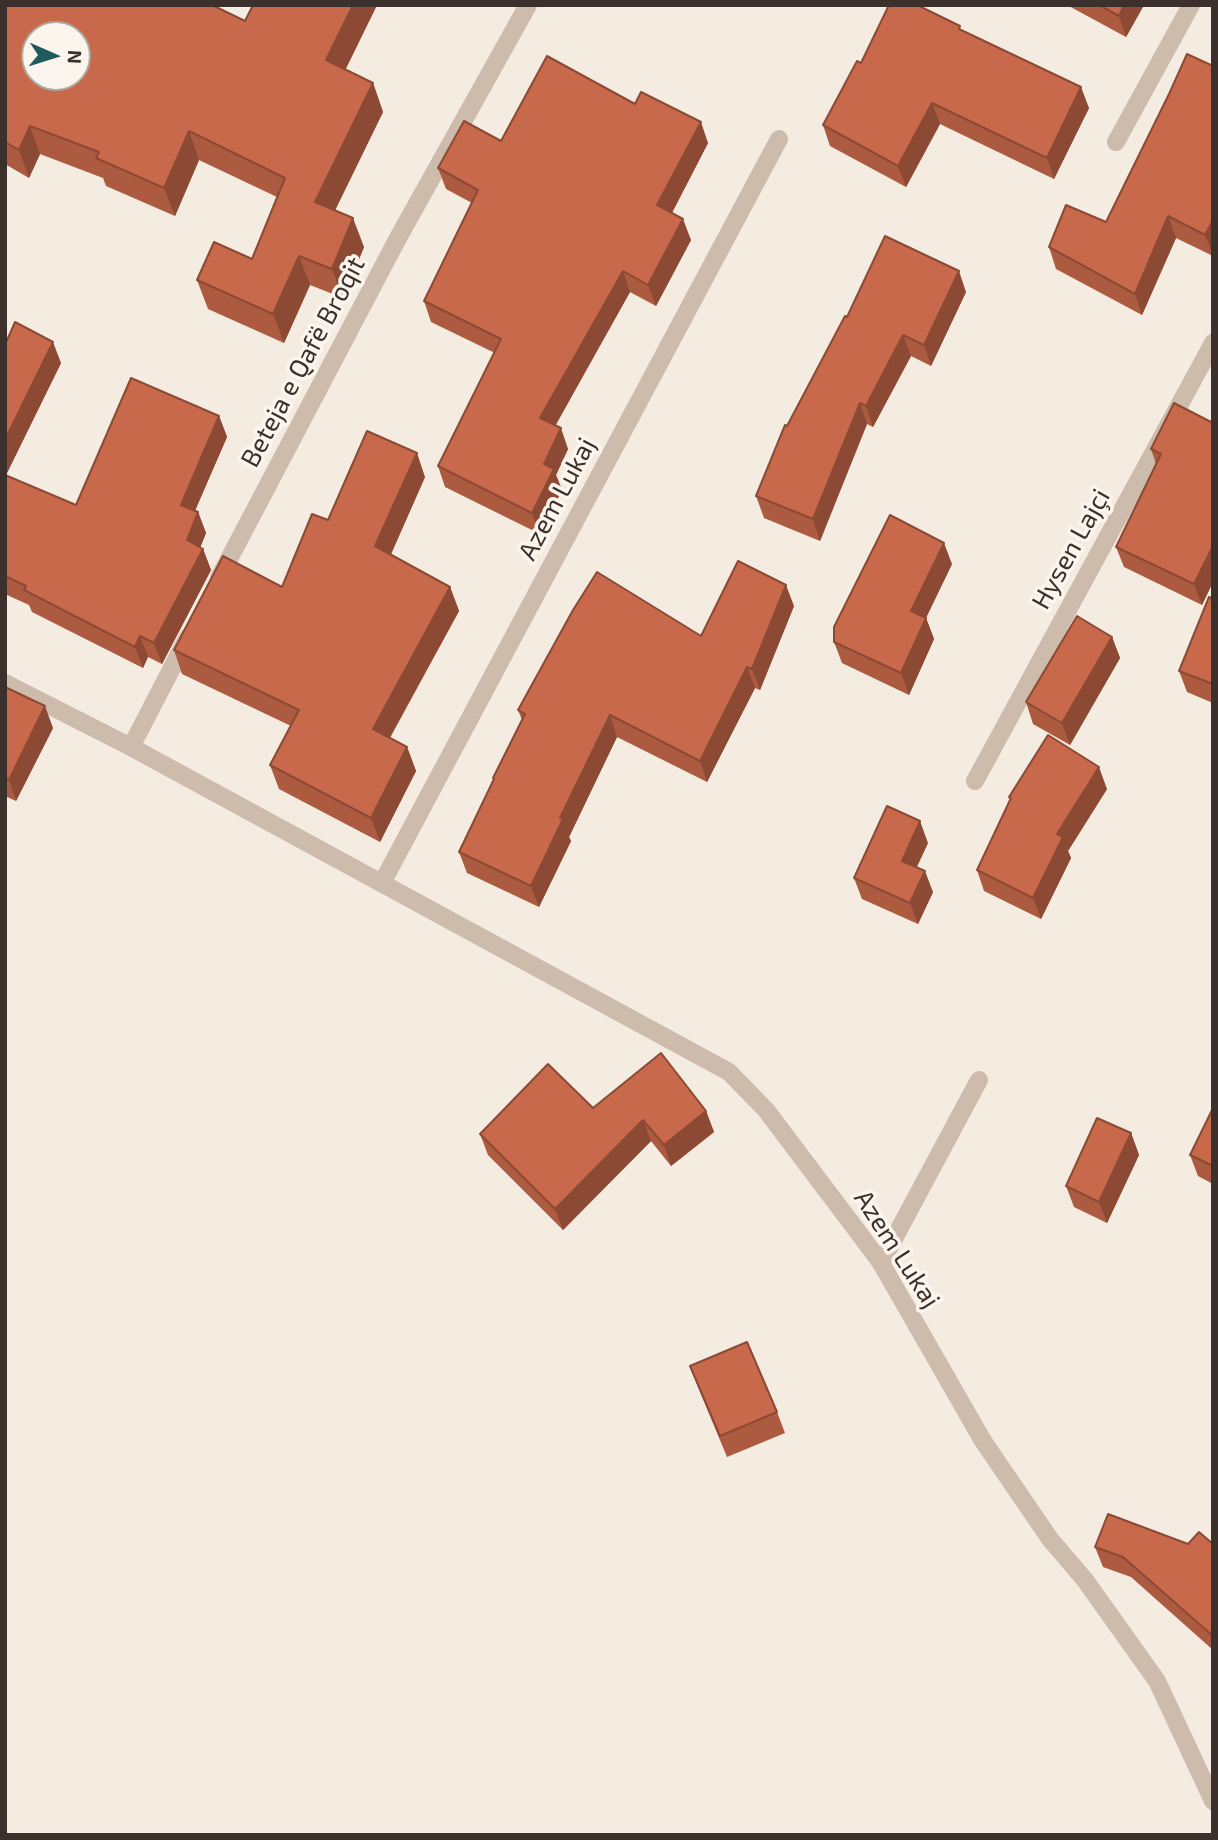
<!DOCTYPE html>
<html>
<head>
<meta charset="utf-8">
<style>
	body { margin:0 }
	#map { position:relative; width:1218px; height:1840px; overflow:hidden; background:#f4ebe1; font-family:"Exo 2",sans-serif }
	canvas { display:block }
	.frame { position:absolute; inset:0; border:7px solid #3b302b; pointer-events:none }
	.north { position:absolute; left:21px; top:21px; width:70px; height:70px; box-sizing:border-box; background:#fbf5ee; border:2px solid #aea6a0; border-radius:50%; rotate:93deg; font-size:19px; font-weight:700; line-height:28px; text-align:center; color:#3b302b }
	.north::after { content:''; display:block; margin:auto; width:24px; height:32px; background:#1f5a5e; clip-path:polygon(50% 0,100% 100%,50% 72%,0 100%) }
</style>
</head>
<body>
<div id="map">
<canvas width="1218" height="1840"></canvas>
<div class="frame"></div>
<div class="north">N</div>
</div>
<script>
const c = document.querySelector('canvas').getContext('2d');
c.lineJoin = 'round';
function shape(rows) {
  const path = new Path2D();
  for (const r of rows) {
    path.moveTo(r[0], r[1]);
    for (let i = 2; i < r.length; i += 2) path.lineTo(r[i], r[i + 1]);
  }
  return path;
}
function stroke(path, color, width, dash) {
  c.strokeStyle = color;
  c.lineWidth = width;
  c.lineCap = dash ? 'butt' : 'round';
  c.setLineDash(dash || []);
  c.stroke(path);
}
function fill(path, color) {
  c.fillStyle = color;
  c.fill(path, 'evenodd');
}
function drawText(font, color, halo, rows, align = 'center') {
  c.font = font + ' "Exo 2",sans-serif';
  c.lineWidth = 7;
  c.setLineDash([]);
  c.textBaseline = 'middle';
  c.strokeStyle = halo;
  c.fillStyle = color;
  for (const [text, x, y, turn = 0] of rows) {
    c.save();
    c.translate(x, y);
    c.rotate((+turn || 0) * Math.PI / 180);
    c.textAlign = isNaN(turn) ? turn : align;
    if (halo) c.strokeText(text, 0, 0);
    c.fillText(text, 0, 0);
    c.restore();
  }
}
const minor = shape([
	[1116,142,1191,5],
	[219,578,398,238,528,5],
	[5,683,131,747,729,1072,766,1110,861,1236,881,1263,983,1441,1050,1539,1085,1580,1157,1681,1213,1801],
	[131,747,188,637],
	[975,781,1213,343],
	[382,883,779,139],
	[881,1263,979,1080]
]);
const wall = shape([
	[5,5,245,21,253,5,377,5,345,70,373,83,383,112,335,210,364,247,343,298,310,285,284,343,208,309,197,280,252,259,277,197,199,160,175,216,106,186,103,178,40,154,29,178,5,164],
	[1067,5,1144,5,1126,37],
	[962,30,1089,108,1054,179,940,124,906,187,830,146,823,125,861,63],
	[1213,66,1213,256,1176,238,1142,315,1056,269,1049,247,1106,222],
	[501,141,708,143,672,213,691,240,656,306,630,292,555,425,568,449,556,475,562,490,540,534,445,487,438,466,495,353,431,322,424,301,472,203,446,189,438,168],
	[966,292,931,366,911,356,873,427,867,424,820,541,764,518,756,496,787,426,847,317],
	[5,345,61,363,6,475,76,505,219,416,227,437,195,511,198,512,206,533,200,547,203,549,211,570,162,664,148,657,143,668,32,612,29,605,5,594],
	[1213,423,1213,582,1202,605,1124,567,1116,547,1156,464,1151,449],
	[425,477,391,554,450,587,459,611,390,738,407,747,416,771,380,842,279,789,270,765,291,726,182,674,174,650,282,587,328,520],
	[952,564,926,618,934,639,909,695,842,663,834,642],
	[1213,599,1213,703,1187,692,1179,671],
	[794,606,760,690,755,688,707,782,617,737,569,837,571,841,539,907,467,873,459,852,493,780,493,778,522,720,518,710,701,636],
	[1112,637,1120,658,1070,745,1033,724,1026,702],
	[5,687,53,728,16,801,5,796],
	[1107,789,1068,851,1071,858,1041,919,984,891,977,870,1010,800,1009,797],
	[928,843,916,867,933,892,918,924,862,899,854,878],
	[593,1108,706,1111,714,1132,671,1166,651,1141,563,1230,488,1155,480,1134],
	[1213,1108,1213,1184,1198,1176,1190,1155],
	[1131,1133,1139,1155,1107,1223,1074,1207,1066,1186],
	[690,1366,777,1412,785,1433,727,1457,698,1387],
	[1188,1544,1213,1544,1213,1650,1131,1577,1103,1567,1095,1547]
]);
const shadedWall = shape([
	[353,5,377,5,336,89,326,60],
	[1124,5,1144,5,1126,37,1119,16],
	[373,83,383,112,325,231,315,202],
	[1081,87,1089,108,1054,179,1047,158],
	[932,103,940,124,906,187,898,166],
	[701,122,708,143,665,226,657,205],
	[30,126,40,154,29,178,19,150],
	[189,131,199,160,175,216,164,188],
	[1168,216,1176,238,1142,315,1135,294],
	[353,218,364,247,343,298,332,269],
	[683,219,691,240,656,306,648,285],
	[1213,220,1213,255,1205,235],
	[299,256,310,285,284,343,273,314],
	[623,271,630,292,548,439,540,418],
	[959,271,966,292,931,366,924,345],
	[903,335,911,356,873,427,866,406],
	[53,342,61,363,5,477,5,440],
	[860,403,867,424,820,541,813,519],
	[219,416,227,437,188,526,181,505],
	[561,428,568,449,556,475,562,490,540,534,532,513,544,464],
	[417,453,425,477,384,570,375,546],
	[198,512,206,533,195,561,187,540],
	[944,543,952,564,919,632,911,611],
	[1213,546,1213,582,1202,605,1194,584],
	[203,549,211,570,162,664,154,643],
	[786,585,794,606,760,690,752,669],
	[450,587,459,611,381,753,373,729],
	[926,618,934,639,909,695,901,673],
	[140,636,148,657,143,668,135,647],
	[1112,637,1120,658,1070,745,1062,723],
	[747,667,755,688,707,782,700,761],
	[45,706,53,728,16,801,9,780],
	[610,715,617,737,569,837,571,841,539,907,531,886,560,818],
	[407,747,416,771,380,842,371,818],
	[1099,767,1107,789,1068,851,1071,858,1041,919,1033,898,1057,834],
	[920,821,928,843,910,882,902,861],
	[925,871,933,892,918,924,910,903],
	[706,1111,714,1132,671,1166,664,1145],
	[643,1120,651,1141,563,1230,555,1209],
	[1131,1133,1139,1155,1107,1223,1099,1202]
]);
const building = shape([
	[5,5,212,5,245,21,253,5,353,5,326,60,373,83,315,202,353,218,332,269,299,256,273,314,197,280,214,242,252,259,285,178,189,131,164,188,96,158,99,152,30,126,19,150,5,142,5,5],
	[35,35,77,35,77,77,35,77,35,35],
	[889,5,917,5,960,26,959,29,1081,87,1047,158,932,103,898,166,823,125,857,61,861,63,889,5],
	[1099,5,1124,5,1119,16,1099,5],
	[1187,54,1213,66,1213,220,1205,235,1168,216,1135,294,1049,247,1066,205,1106,222,1169,94,1187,54],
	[547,56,635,104,641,92,701,122,657,205,683,219,648,285,623,271,540,418,561,428,544,464,554,469,532,513,438,466,501,339,424,301,478,190,438,168,464,121,501,141,547,56],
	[885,236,959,271,924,345,903,335,866,406,860,403,813,519,756,496,785,425,787,426,845,316,847,317,885,236],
	[15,322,53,342,5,440,5,345,15,322],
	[131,378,219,416,181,505,198,512,187,540,203,549,154,643,140,636,135,647,24,590,26,586,5,576,5,475,76,505,131,378],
	[1174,403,1213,423,1213,546,1194,584,1116,547,1161,454,1151,449,1174,403],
	[367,431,417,453,375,546,450,587,373,729,407,747,371,818,270,765,299,710,174,650,223,556,282,587,312,514,328,520,367,431],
	[890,515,944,543,911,611,926,618,901,673,834,642,834,627,890,515],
	[738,561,786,585,752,669,747,667,700,761,610,715,560,818,563,819,531,886,459,852,494,779,493,778,525,714,518,710,573,610,597,572,701,636,738,561],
	[1209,597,1213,599,1213,684,1179,671,1209,597],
	[1077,616,1112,637,1062,723,1026,702,1077,616],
	[5,687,45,706,9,780,5,778,5,687],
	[1048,735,1099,767,1057,834,1063,837,1033,898,977,870,1011,798,1009,797,1048,735],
	[887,806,920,821,902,861,925,871,910,903,854,878,887,806],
	[661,1053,706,1111,664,1145,643,1120,555,1209,480,1134,548,1064,593,1108,661,1053],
	[1213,1108,1213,1166,1190,1155,1213,1108],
	[1097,1118,1131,1133,1099,1202,1066,1186,1097,1118],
	[747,1342,777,1412,720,1436,690,1366,747,1342],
	[1108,1514,1188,1544,1199,1532,1213,1544,1213,1636,1123,1557,1095,1547,1108,1514]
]);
const streetNames = [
	["Beteja e Qafë Broqit",303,362,-62],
	["Azem Lukaj",557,499,-62],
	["Hysen Lajçi",1071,549,-61],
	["Azem Lukaj",897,1249,57]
];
stroke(minor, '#cdbbac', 18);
fill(wall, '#ac5a40');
fill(shadedWall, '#8c4a34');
fill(building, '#c8694b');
stroke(building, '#8c4a34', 2);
drawText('26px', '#3b302b', '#fbf5ee', streetNames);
</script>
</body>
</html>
